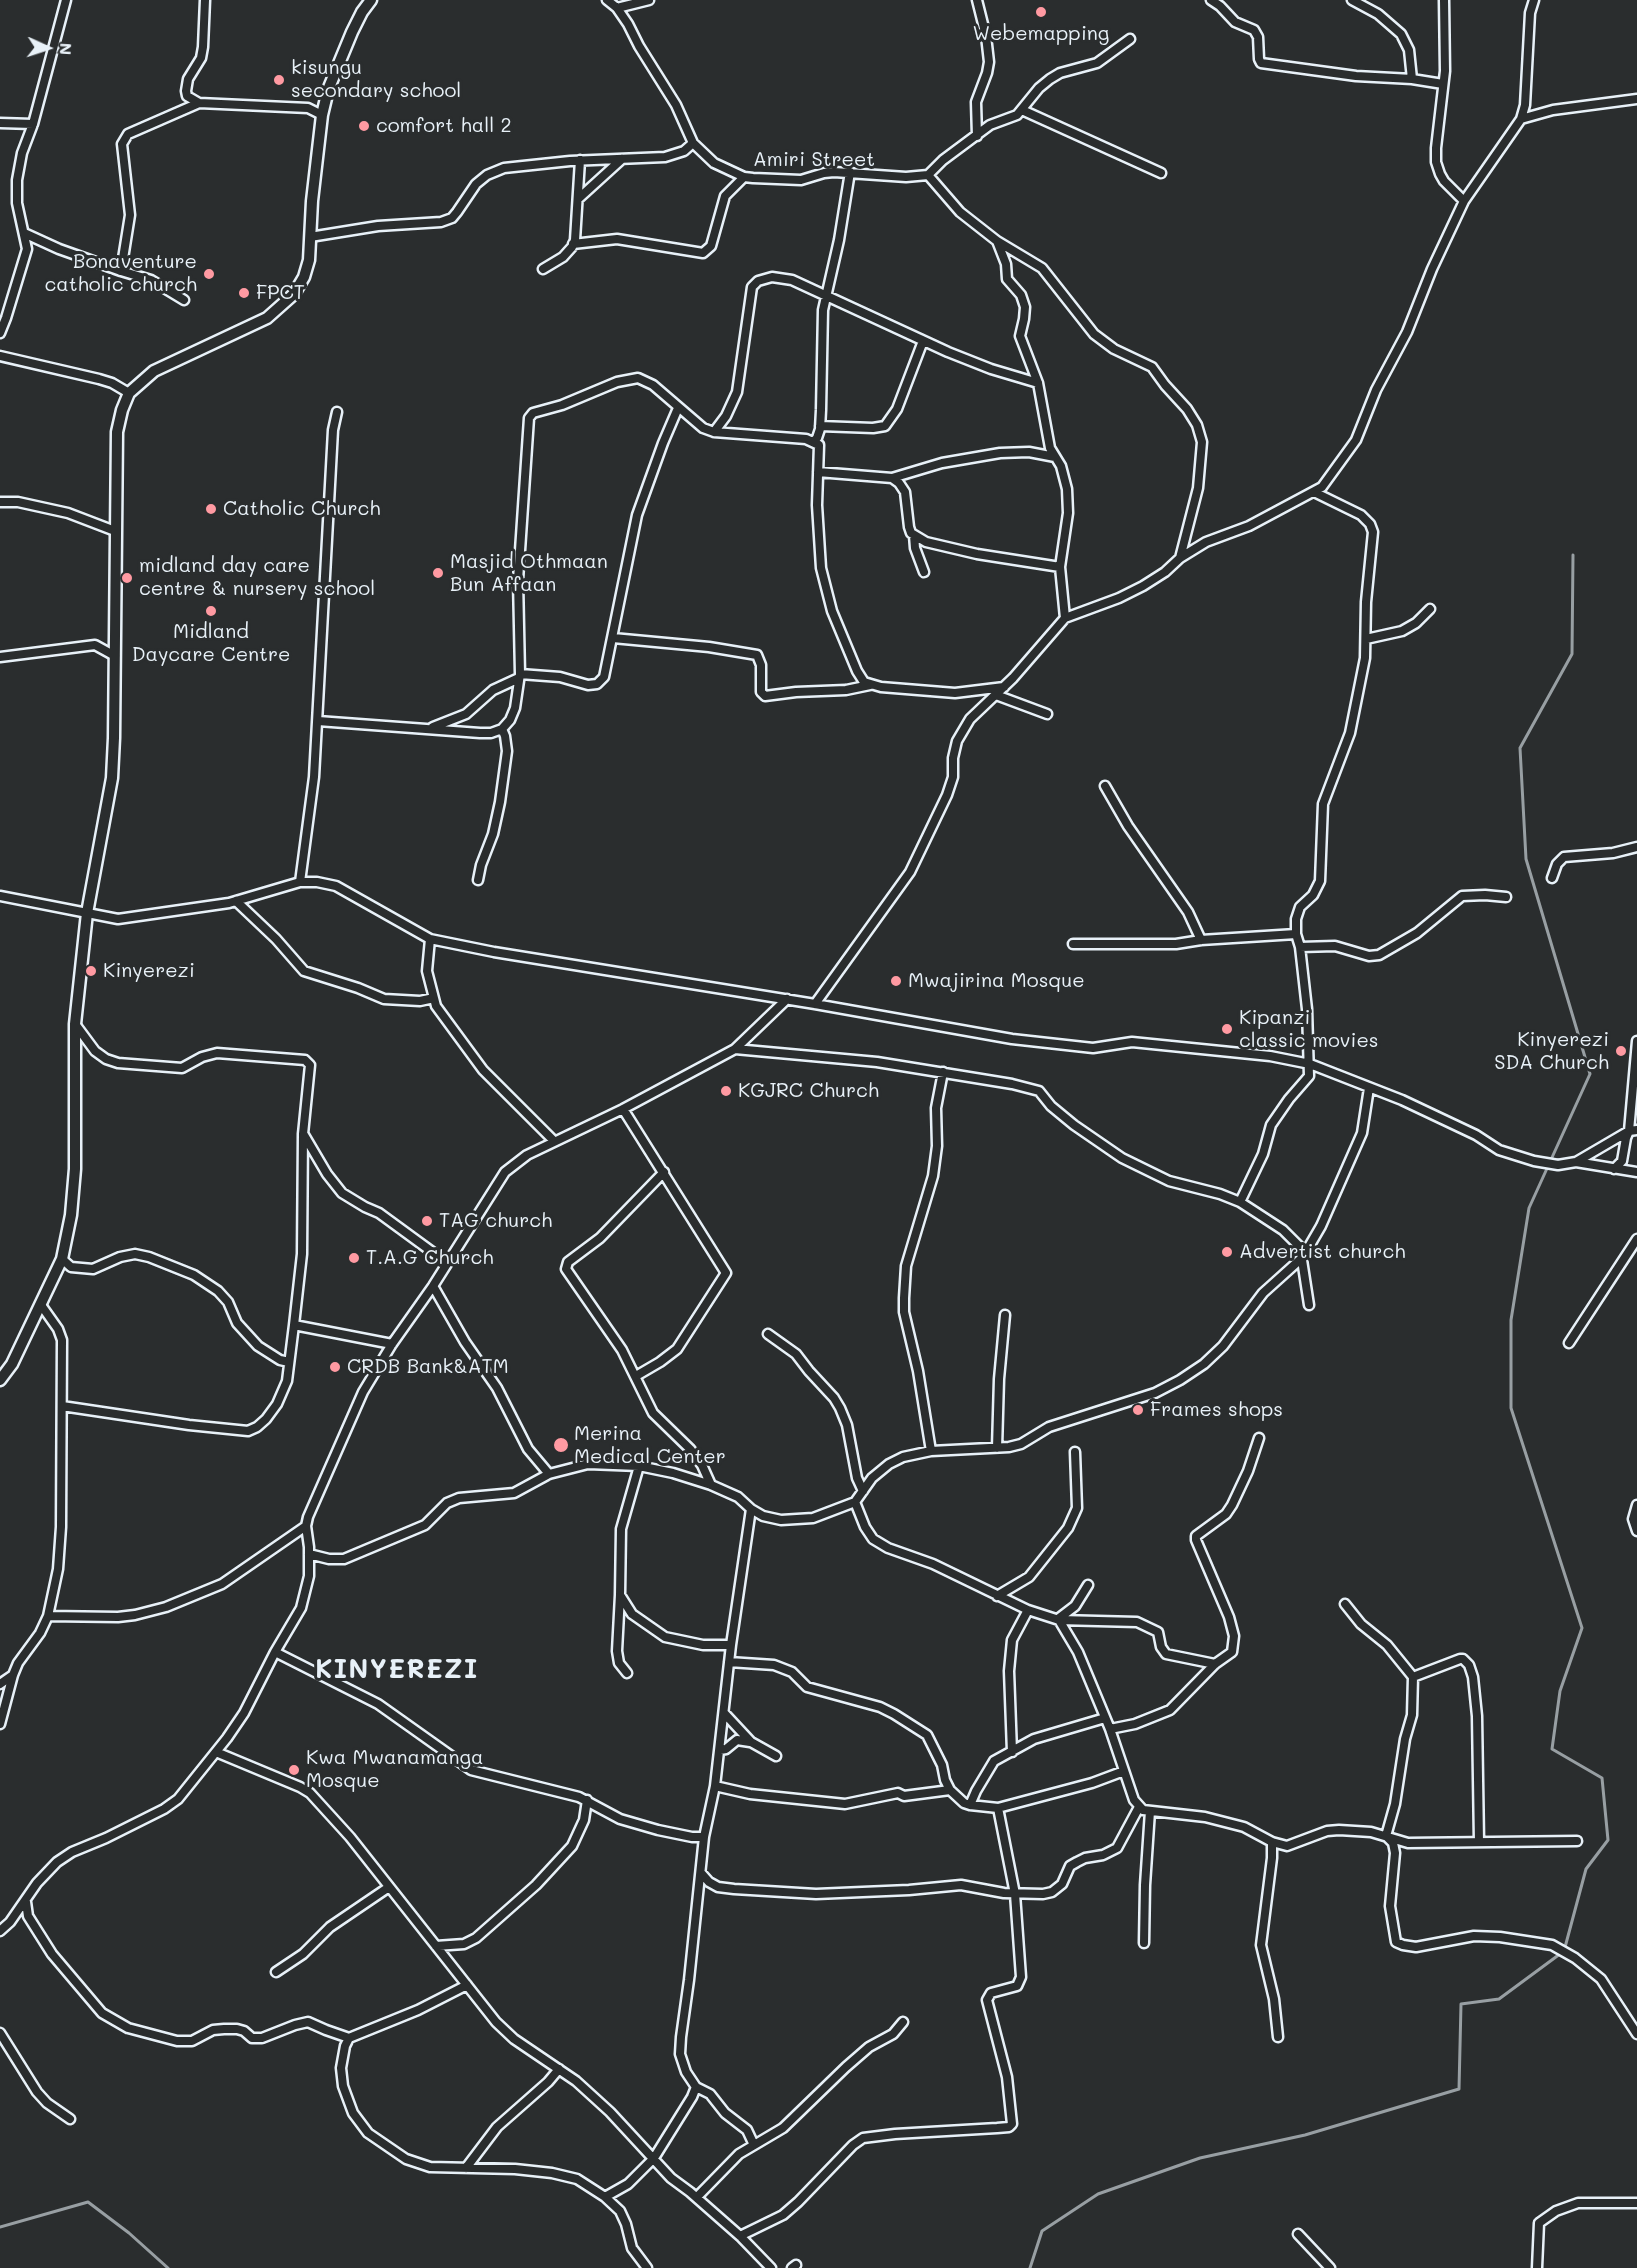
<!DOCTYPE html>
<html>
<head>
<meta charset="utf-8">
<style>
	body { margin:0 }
	#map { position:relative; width:1637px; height:2268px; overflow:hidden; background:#2a2d2e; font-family:Mali,sans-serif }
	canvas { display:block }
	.north { position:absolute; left:18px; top:18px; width:60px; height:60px; -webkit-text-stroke:4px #2a2d2e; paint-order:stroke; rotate:93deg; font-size:16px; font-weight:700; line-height:24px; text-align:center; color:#e8f1f8 }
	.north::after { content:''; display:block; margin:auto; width:21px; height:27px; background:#e8f1f8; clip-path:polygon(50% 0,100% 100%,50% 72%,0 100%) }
</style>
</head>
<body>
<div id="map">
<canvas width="1637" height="2268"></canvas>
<div class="north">N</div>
</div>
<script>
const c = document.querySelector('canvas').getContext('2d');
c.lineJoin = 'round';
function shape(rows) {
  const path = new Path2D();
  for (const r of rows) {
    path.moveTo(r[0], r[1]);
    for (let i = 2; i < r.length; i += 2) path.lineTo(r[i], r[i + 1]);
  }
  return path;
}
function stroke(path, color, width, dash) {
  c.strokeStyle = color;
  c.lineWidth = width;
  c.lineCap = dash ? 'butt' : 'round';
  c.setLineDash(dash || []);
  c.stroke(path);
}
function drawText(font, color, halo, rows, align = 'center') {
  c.font = font + ' Mali,sans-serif';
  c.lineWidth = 6;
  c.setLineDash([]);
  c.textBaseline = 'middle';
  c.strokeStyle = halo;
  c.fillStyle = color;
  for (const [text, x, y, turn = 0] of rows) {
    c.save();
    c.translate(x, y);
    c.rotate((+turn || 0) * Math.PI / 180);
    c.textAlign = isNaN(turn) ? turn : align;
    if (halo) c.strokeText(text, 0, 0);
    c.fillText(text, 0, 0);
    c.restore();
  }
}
const stream = shape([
	[0,2227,88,2202,129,2233,168,2268],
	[1030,2268,1042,2231,1098,2194,1200,2158,1305,2135,1459,2089,1461,2004,1499,1999,1564,1951,1586,1869,1608,1840,1602,1778,1552,1749,1560,1691,1582,1628,1511,1408,1511,1320,1529,1208,1590,1074,1526,859,1520,748,1572,654,1573,555]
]);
const minor = shape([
	[607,0,617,8,628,24,639,46,676,105,693,143,714,163,744,177,753,178,801,180,824,173,834,172,906,177,928,175,960,212,997,241,1042,268,1094,334,1114,349,1152,367,1165,385,1187,409,1197,425,1202,442,1198,488,1180,558],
	[1211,0,1220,6,1235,22,1254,30,1258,37,1259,59,1261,63,1356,76,1412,79,1443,84],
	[1352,0,1378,14,1401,34,1409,50,1412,79],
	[1444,0,1445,71,1436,148,1436,162,1440,174,1444,181,1464,201],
	[617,8,649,0],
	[199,103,187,96,186,91,188,79,201,58,203,47,205,0],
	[1022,110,1161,173],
	[1521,119,1525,105,1530,13,1534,0],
	[0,123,33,124],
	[977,136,976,102,987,73,989,62,986,36,977,0],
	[928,175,943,160,990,125,1017,115,1039,88,1050,79,1060,73,1097,63,1130,39],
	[578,199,622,159],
	[24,233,59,249,121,271,151,280,184,300],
	[310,237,378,226,441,222,452,218,457,212,476,184,487,175,504,168,570,161,665,157,684,151,693,143],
	[997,241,1006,264,1007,279,1021,295,1025,307,1024,319,1020,336,1038,383,1050,448,1061,466,1067,489,1068,513,1060,567,1065,618],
	[573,244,617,239,703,253,711,246,725,196,744,177],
	[543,269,563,257,572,247,575,240,580,160],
	[121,271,130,215,122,144,128,134,199,103,308,108,322,115],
	[0,333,6,318,27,249,17,203,17,180,22,153,33,124,66,0],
	[0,356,99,379,112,383,129,393],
	[820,426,873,428,885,426,897,409,923,341],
	[714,432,726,416,737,392,752,287,758,281,772,277,792,280,948,352,991,369,1038,383],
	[814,441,817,438,820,429,821,410,823,310,839,240,850,172],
	[818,472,892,478,899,483,905,492,909,527,911,533,926,542,977,554,1060,567],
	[892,478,942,463,1000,453,1029,452,1055,457],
	[0,502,18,502,68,513,115,531],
	[914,535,915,548,924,572],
	[613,638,709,647,757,655,761,665,761,692,765,696,796,692,846,690,870,685],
	[1366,639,1402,631,1416,623,1430,609],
	[0,657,95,645,115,656],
	[520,674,560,677,588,685,597,684,604,677,637,515,663,443,678,408],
	[996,695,1047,714],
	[318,721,480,733,491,733,502,729,510,720,515,708,520,674,518,580,529,418,533,413,562,405,617,382,638,378,653,385,703,428,714,432,806,439,819,445,817,505,821,568,832,611,857,671,864,682,881,687,955,693,1004,687],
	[433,727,466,714,493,690,519,678],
	[1105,786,1128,826,1188,912,1201,940],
	[1552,878,1557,864,1564,857,1613,853,1637,847],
	[478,880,481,865,493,834,500,802,507,751,505,736,502,729],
	[300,882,314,777,333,430,337,412],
	[0,896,118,919,229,903,300,882,317,882,336,886,430,939,494,952,815,1004,1012,1039,1093,1048,1132,1042,1270,1056,1310,1064,1402,1100,1476,1135,1499,1150,1534,1161,1558,1165,1576,1162,1629,1131,1637,1130],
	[236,901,276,939,304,971,358,988,384,999,420,1001,434,998],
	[430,939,427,971,436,1006,483,1070,554,1141],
	[1073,944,1176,944,1201,940,1296,934],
	[1300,947,1335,946,1369,956,1379,955,1417,933,1462,896,1485,895,1506,897],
	[815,1004,910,872,947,795,953,777,953,758,957,741,970,719,1013,678,1065,618,1119,598,1143,586,1165,572,1180,558,1206,542,1249,526,1322,487,1356,440,1376,390,1407,332,1432,269,1464,201,1521,119,1553,110,1637,99],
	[735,1049,877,1062,1012,1084,1039,1091,1051,1106,1074,1125,1122,1158,1169,1181,1220,1194,1240,1202,1283,1230,1300,1247,1309,1305],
	[623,1109,726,1273,677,1349,660,1362,636,1376],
	[304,1135,327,1174,342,1193,365,1207,379,1213,446,1262],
	[1576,1162,1637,1172],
	[1614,1169,1622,1161,1626,1138,1629,1131,1637,1041],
	[664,1172,600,1238,568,1262,566,1269,622,1350,653,1413,690,1449,702,1465,711,1485],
	[1240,1202,1263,1154,1271,1125,1289,1099,1309,1076,1307,1009,1300,947,1296,934,1296,919,1300,907,1313,895,1320,881,1323,804,1350,733,1365,658,1366,602,1373,532,1370,524,1361,515,1314,492],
	[62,1259,71,1267,93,1269,120,1257,135,1254,149,1257,194,1275,218,1291,228,1302,237,1323,258,1346,280,1360,289,1362],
	[433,1286,465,1342,497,1388,528,1449,549,1474],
	[294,1325,392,1344],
	[768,1334,796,1354,809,1371,834,1398,840,1408,847,1425,857,1478,863,1491],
	[1569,1343,1637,1239],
	[62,1406,189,1425,248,1431,257,1427,266,1419,277,1404,287,1381,294,1325,302,1254,303,1134,310,1065,305,1060,217,1053,202,1057,182,1068,118,1063,106,1059,95,1051,75,1024],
	[997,1448,999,1379,1005,1315],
	[931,1451,918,1371,904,1312,904,1298,906,1266,933,1176,937,1146,936,1108,943,1072],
	[639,1466,621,1529,620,1595,632,1614,665,1637,703,1645,731,1645],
	[855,1502,865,1527,873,1539,888,1548,933,1564,1028,1610,1059,1620,1078,1652,1110,1729,1134,1800,1143,1810,1205,1817,1244,1827,1272,1842,1287,1846,1327,1831,1339,1830,1371,1832,1408,1843,1577,1841],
	[1637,1505,1633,1519,1637,1531],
	[751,1509,731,1645,715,1786,704,1837,689,1980,681,2037,680,2054,686,2072,696,2087,710,2094,725,2113,747,2130,754,2145],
	[309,1554,329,1559,344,1559,425,1525,447,1503,459,1498,514,1493,549,1474,588,1464,639,1466,673,1473,711,1485,738,1497,751,1509,763,1516,781,1520,813,1518,855,1502,872,1478,889,1464,903,1457,931,1451,1009,1447,1021,1444,1049,1427,1155,1393,1180,1380,1204,1364,1223,1346,1263,1293,1303,1257,1321,1226,1362,1133,1369,1088],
	[620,1595,617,1651,619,1663,627,1673],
	[997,1596,1029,1577,1068,1528,1077,1508,1075,1452],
	[1345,1604,1361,1624,1387,1645,1413,1677,1412,1715,1405,1739,1395,1804,1386,1836,1393,1843,1395,1853,1390,1906,1396,1942,1403,1945,1416,1947,1474,1936,1500,1937,1552,1945,1575,1958,1601,1979,1637,2034],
	[48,1616,118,1617,135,1615,166,1607,222,1584,306,1526],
	[1058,1619,1075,1606,1088,1585],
	[1059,1620,1137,1622,1158,1632,1161,1647,1166,1654,1215,1664],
	[275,1652,378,1704,471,1770,579,1797,620,1819,658,1830,692,1837,704,1837],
	[729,1662,774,1665,792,1672,807,1687,880,1707,894,1714,927,1735,942,1765,945,1780,950,1790,964,1803,970,1805,998,1808,1092,1783,1124,1771],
	[1413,1677,1460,1659,1463,1659,1469,1665,1473,1677,1477,1716,1479,1842],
	[0,1684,13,1675],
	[724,1713,751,1742,776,1756],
	[0,1724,13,1675,18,1663,40,1633,48,1616,58,1569,61,1527,62,1340,58,1329,41,1305],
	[1110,1729,1135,1724,1170,1710,1215,1664,1232,1652,1234,1636,1229,1617,1196,1540,1196,1536,1226,1514,1232,1505,1248,1471,1259,1438],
	[720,1750,726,1749,737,1740,750,1742],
	[216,1752,300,1787,310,1793,350,1837,496,2022,514,2039,576,2081,610,2112,671,2178,690,2192,740,2236,771,2268],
	[1012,1752,1009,1671,1012,1640,1028,1610],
	[715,1786,750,1794,845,1804,898,1793,904,1796,950,1790],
	[970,1805,976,1791,994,1761,1034,1739,1105,1718],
	[1272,1842,1272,1858,1261,1945,1274,1999,1278,2037],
	[701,1873,709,1882,718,1887,734,1889,816,1894,909,1890,961,1885,1004,1893,1043,1894,1052,1892,1062,1884,1070,1866,1077,1862,1085,1858,1103,1855,1117,1848,1139,1807],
	[26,1902,28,1916,52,1954,102,2013,128,2028,177,2041,192,2041,213,2030,224,2029,237,2029,244,2031,252,2038,262,2038,295,2025,308,2022,326,2030,349,2038,418,2010,467,1985],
	[0,1931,10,1922,37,1883,57,1862,72,1852,106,1838,164,1809,178,1799,227,1738,244,1713,275,1652,301,1608,309,1576,309,1547,306,1526,308,1517,363,1392,392,1344,433,1286,505,1172,527,1155,623,1109,735,1049,787,999],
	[1144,1943,1145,1885,1150,1811],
	[436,1946,464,1944,476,1938,536,1885,572,1846,584,1820,587,1800],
	[276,1972,303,1954,330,1927,389,1887],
	[0,2033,37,2092,47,2103,70,2119],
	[349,2038,345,2046,341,2068,343,2086,353,2113,368,2133,406,2159,430,2167,515,2169,552,2173,577,2179,605,2197,628,2184,654,2158,692,2097,696,2087],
	[466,2168,497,2127,548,2082,559,2069],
	[605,2197,620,2211,626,2224,632,2248,647,2268],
	[697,2197,739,2154,783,2128,846,2067,869,2047,893,2034,903,2022],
	[1298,2234,1330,2268],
	[740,2236,783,2215,798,2202,853,2145,863,2138,895,2134,997,2128,1009,2127,1012,2124,1007,2077,987,2000,991,1993,1017,1986,1021,1977,1015,1894,998,1808],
	[792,2268,796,2265],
	[1537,2268,1539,2223,1556,2211,1578,2203,1637,2203]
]);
const tertiary = shape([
	[0,1380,12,1364,62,1259,71,1215,75,1169,75,1024,87,913,112,778,114,738,117,432,122,410,129,393,154,371,267,318,294,294,304,277,309,260,312,201,322,115,328,90,352,32,362,12,371,0]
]);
const markers = [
	[1041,12,6,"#ff9aa2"],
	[279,80,6,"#ff9aa2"],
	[364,126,6,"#ff9aa2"],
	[209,274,6,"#ff9aa2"],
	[244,293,6,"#ff9aa2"],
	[211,509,6,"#ff9aa2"],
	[438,573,6,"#ff9aa2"],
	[127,578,6,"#ff9aa2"],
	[211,611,6,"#ff9aa2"],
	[91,971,6,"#ff9aa2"],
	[896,981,6,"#ff9aa2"],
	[1227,1029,6,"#ff9aa2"],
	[1621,1051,6,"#ff9aa2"],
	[726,1091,6,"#ff9aa2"],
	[427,1221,6,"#ff9aa2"],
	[1227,1252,6,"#ff9aa2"],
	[354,1258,6,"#ff9aa2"],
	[335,1367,6,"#ff9aa2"],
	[1138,1410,6,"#ff9aa2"],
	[561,1445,8,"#ff9aa2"],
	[294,1770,6,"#ff9aa2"]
];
const poiNames = [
	["Webemapping",1041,34,"center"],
	["kisungu",291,68],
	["secondary school",291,91],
	["comfort hall 2",376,126],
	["Bonaventure",197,262,"right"],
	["catholic church",197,285,"right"],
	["FPCT",256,293],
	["Catholic Church",223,509],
	["Masjid Othmaan",450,562],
	["Bun Affaan",450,585],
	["midland day care",139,566],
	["centre & nursery school",139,589],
	["Midland",211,632,"center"],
	["Daycare Centre",211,655,"center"],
	["Kinyerezi",103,971],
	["Mwajirina Mosque",908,981],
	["Kipanzi",1239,1018],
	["classic movies",1239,1041],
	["Kinyerezi",1609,1040,"right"],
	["SDA Church",1609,1063,"right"],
	["KGJRC Church",738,1091],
	["TAG church",439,1221],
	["Advertist church",1239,1252],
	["T.A.G Church",366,1258],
	["CRDB Bank&ATM",347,1367],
	["Frames shops",1150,1410],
	["Merina",574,1434],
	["Medical Center",574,1457],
	["Kwa Mwanamanga",306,1758],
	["Mosque",306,1781]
];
const streetNames = [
	["Amiri Street",814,160]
];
const districtNames = [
	["KINYEREZI",397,1670]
];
stroke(stream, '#989fa3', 3);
stroke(minor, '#e8f1f8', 13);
stroke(tertiary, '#e8f1f8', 15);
stroke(minor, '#2a2d2e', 8);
stroke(tertiary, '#2a2d2e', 10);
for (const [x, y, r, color] of markers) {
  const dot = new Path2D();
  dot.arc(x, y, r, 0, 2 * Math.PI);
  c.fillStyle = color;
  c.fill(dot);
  stroke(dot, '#2a2d2e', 2);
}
drawText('20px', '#e8f1f8', '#2a2d2e', poiNames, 'left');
drawText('20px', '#e8f1f8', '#2a2d2e', streetNames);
c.letterSpacing = '1.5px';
drawText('bold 26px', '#e8f1f8', '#2a2d2e', districtNames);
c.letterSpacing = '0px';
</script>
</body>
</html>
